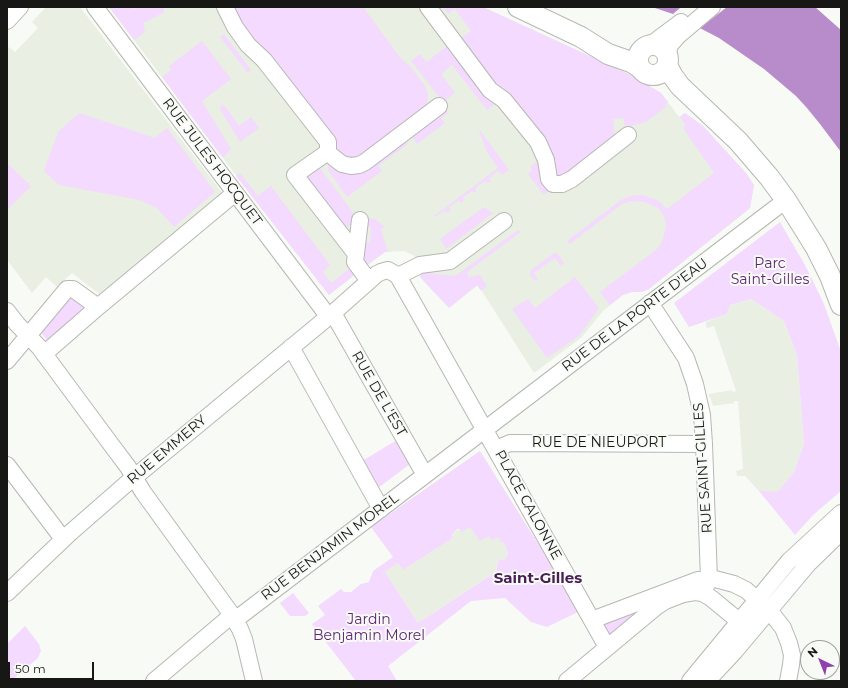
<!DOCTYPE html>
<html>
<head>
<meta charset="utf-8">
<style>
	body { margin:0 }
	#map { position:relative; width:848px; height:688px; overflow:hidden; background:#f8faf5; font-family:Montserrat,sans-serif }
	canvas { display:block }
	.frame { position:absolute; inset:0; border:8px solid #171816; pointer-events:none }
	.north { position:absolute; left:800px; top:640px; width:40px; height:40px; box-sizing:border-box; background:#f8faf5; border:1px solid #9ea09c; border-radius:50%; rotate:317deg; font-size:11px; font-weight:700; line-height:16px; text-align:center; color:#171816 }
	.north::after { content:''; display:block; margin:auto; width:14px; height:18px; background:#903faf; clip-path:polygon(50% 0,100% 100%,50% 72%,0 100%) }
	.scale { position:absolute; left:8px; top:662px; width:86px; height:18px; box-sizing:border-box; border:2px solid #171816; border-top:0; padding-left:5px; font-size:12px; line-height:14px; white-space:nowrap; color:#171816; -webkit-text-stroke:3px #f8faf5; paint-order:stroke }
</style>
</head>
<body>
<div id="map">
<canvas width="848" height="688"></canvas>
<div class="frame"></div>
<div class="north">N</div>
<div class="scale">50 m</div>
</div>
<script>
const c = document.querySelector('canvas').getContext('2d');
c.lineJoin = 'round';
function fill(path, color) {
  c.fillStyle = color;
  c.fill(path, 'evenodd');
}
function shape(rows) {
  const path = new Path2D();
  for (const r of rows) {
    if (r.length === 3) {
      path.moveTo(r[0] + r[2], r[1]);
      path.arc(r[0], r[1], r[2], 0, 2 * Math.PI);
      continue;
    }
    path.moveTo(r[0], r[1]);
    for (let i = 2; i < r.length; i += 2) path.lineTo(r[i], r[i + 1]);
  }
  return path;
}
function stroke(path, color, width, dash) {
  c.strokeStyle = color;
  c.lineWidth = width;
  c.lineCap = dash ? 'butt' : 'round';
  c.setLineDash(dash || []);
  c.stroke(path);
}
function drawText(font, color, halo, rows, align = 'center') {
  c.font = font + ' Montserrat,sans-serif';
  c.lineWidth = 4;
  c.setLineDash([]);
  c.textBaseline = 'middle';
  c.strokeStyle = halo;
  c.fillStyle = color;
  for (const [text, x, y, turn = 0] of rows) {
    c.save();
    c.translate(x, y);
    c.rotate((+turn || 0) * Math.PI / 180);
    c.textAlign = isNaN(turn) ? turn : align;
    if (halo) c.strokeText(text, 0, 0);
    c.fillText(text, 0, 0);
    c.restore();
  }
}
const built = shape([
	[46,7,80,7,223,194,102,296,72,273,57,287,46,277,32,293,7,260,7,49,9,47,15,52,38,28,32,22],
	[109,7,483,7,631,75,661,93,679,117,685,113,703,126,746,173,754,185,750,208,649,289,642,292,632,292,623,295,603,311,581,338,534,373,478,285,449,308,420,277,422,270,419,261,413,255,404,251,385,252,329,295,248,191],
	[751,299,784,321,797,355,804,444,794,472,778,493,759,491,745,476,737,476,736,471,743,469,738,401,734,401,734,403,713,406,711,399,709,396,709,394,732,390,733,392,736,391,714,326,708,328,706,327,706,322,727,314,730,305],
	[470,527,489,535,498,537,502,541,506,547,505,549,508,553,506,558,503,560,499,559,496,572,418,623,385,572,398,563,403,570,453,538,452,536,457,530]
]);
const green = shape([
	[109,7,132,7,133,9,141,7,163,7,164,11,163,13,143,23,145,32,134,40],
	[230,7,363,7,401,59,409,65,425,86,428,94,427,106,360,160,343,159],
	[443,7,483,7,631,75,661,93,668,102,665,105,666,107,646,122,631,126,624,125,624,118,613,119,615,135,613,143,567,178,557,177,555,170,460,39,471,31,455,9,448,14],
	[224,34,251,70,248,73,220,37],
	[202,41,231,79,202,101,231,149,223,158,162,77,171,70,169,66],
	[449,45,499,101,487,110,452,65,441,74,455,93,443,102,411,61,420,54,426,62],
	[221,105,225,106,239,126,251,117,259,128,240,142,220,109],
	[443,107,448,113,441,118,445,123,417,144,410,133],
	[79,113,155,138,167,128,215,192,174,227,157,208,140,200,59,185,44,171,58,132],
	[685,113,703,126,746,173,754,185,750,208,649,289,642,292,632,292,623,295,610,305,600,292,656,250,661,244,664,236,666,227,665,218,661,211,658,208,645,202,631,201,622,204,570,244,567,241,621,200,630,196,642,195,652,198,660,202,667,209,714,173,683,128,686,125,680,117],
	[478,128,509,170,502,175,498,171,489,178,491,181,487,183,485,181,475,188,477,191,474,193,472,191,463,197,464,200,461,203,459,200,449,207,451,210,447,213,445,210,435,217,434,216,498,168,487,152],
	[403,137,408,144,378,166,382,171,347,197,328,170,328,160,342,167],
	[539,160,550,189,544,195,528,174,532,170,530,167],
	[7,163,31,186,7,210],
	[317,164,358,219,342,231,300,176],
	[240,173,258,196,271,186,330,265,323,272,331,283,350,268,355,274,329,295,236,176],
	[484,207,493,213,446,249,440,239],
	[366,218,375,219,385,227,381,229,388,252,385,252,364,267,361,243,370,243,371,227,362,227],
	[780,222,805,265,824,304,841,352,841,491,813,515,795,535,759,491,778,492,794,472,804,444,797,355,784,321,751,299,730,305,727,314,689,327,674,303],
	[518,230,521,232,467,272,468,277,480,275,487,286,481,291,477,285,449,308,420,277,421,272,455,276],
	[554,253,557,253,564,263,561,266,555,258,534,273,538,280,535,281,530,275,530,271],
	[575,277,599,308,579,336,547,358,512,309,528,299,535,308],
	[71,294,90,309,50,344,39,330],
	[397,440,410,464,378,488,362,461],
	[480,451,580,611,547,627,531,622,505,598,471,601,388,666,397,681,356,681,312,624,325,615,318,606,341,589,344,592,351,592,361,584,369,582,373,571,393,557,371,527],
	[470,527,480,541,489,536,492,540,498,537,501,542,502,541,506,547,505,548,508,553,506,558,503,560,499,559,496,572,418,623,385,572,398,563,403,570,453,538,452,535,457,529,460,529,462,532],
	[293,593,309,613,305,616,290,616,280,603],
	[638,608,639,612,609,639,602,622],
	[25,626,39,644,41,651,38,658,11,681,7,681,7,644]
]);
const water = shape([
	[652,7,815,7,841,30,841,152,820,124,807,108,796,96,764,69,719,38,673,14]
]);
const pier = shape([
	[681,7,727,7,700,28,673,14]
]);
const minor = shape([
	[95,7,328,316],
	[225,7,235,27,248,45,264,60,328,142,328,153],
	[428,7,490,90,504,100,538,142,546,160,549,179,553,184,562,184,572,179,628,135],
	[7,21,20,7],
	[649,46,681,22],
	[667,55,670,45,678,36,712,7],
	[360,220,355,262,369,281],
	[356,254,295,175,325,154,328,153,342,164,351,166,359,165,365,162,439,106],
	[398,276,420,265,450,261,504,221],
	[650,303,686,358,695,384,702,415,704,444,709,579,706,586,698,592],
	[7,311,17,324,39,347,110,443,128,467,143,492,232,615,240,629,244,639,254,681],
	[333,313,425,475],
	[291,347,381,509],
	[44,354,98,307,235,193],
	[7,361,67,289,73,289,98,307],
	[496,449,510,443,704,444],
	[7,465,63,539],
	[7,593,70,533,125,485,333,313,377,274,381,272,388,270,395,274,398,276,607,647],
	[235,620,786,200],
	[592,620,698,580,715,579,734,584,746,590,769,610,783,628,789,643,792,655,791,665,788,681],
	[154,681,232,615],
	[567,681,656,607,665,601,683,594,695,592,702,593,711,598,751,631],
	[690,681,789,561,841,513],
	[707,681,735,651,808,564,841,532]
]);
const major = shape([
	[518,7,581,37,608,54,631,62,639,67],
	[653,60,15],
	[667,65,672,75,680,86,738,141,769,177,786,200,816,248,830,276,841,305]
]);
const streetNames = [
	["RUE JULES HOCQUET",212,162,53],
	["RUE DE LA PORTE D'EAU",635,315,-37],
	["RUE DE L'EST",379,394,60],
	["RUE DE NIEUPORT",599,443],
	["RUE EMMERY",167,450,-40],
	["RUE SAINT-GILLES",703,468,-94],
	["PLACE CALONNE",528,505,61],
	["RUE BENJAMIN MOREL",330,547,-37]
];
const parkNames = [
	["Parc",770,264],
	["Saint-Gilles",770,280],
	["Jardin",369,620],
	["Benjamin Morel",369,636]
];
const neighbourhoodNames = [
	["Saint-Gilles",538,579]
];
fill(built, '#eaefe3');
fill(green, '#f3dafe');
fill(water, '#b88bcb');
fill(pier, '#f8faf5');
stroke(minor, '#b6b8b3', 18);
stroke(major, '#b6b8b3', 22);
stroke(minor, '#fff', 16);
stroke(major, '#fff', 20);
drawText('14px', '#171816', '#f8faf5', streetNames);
drawText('14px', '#5e2674', '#f8faf5', parkNames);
drawText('bold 15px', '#461f55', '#f8faf5', neighbourhoodNames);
</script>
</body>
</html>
